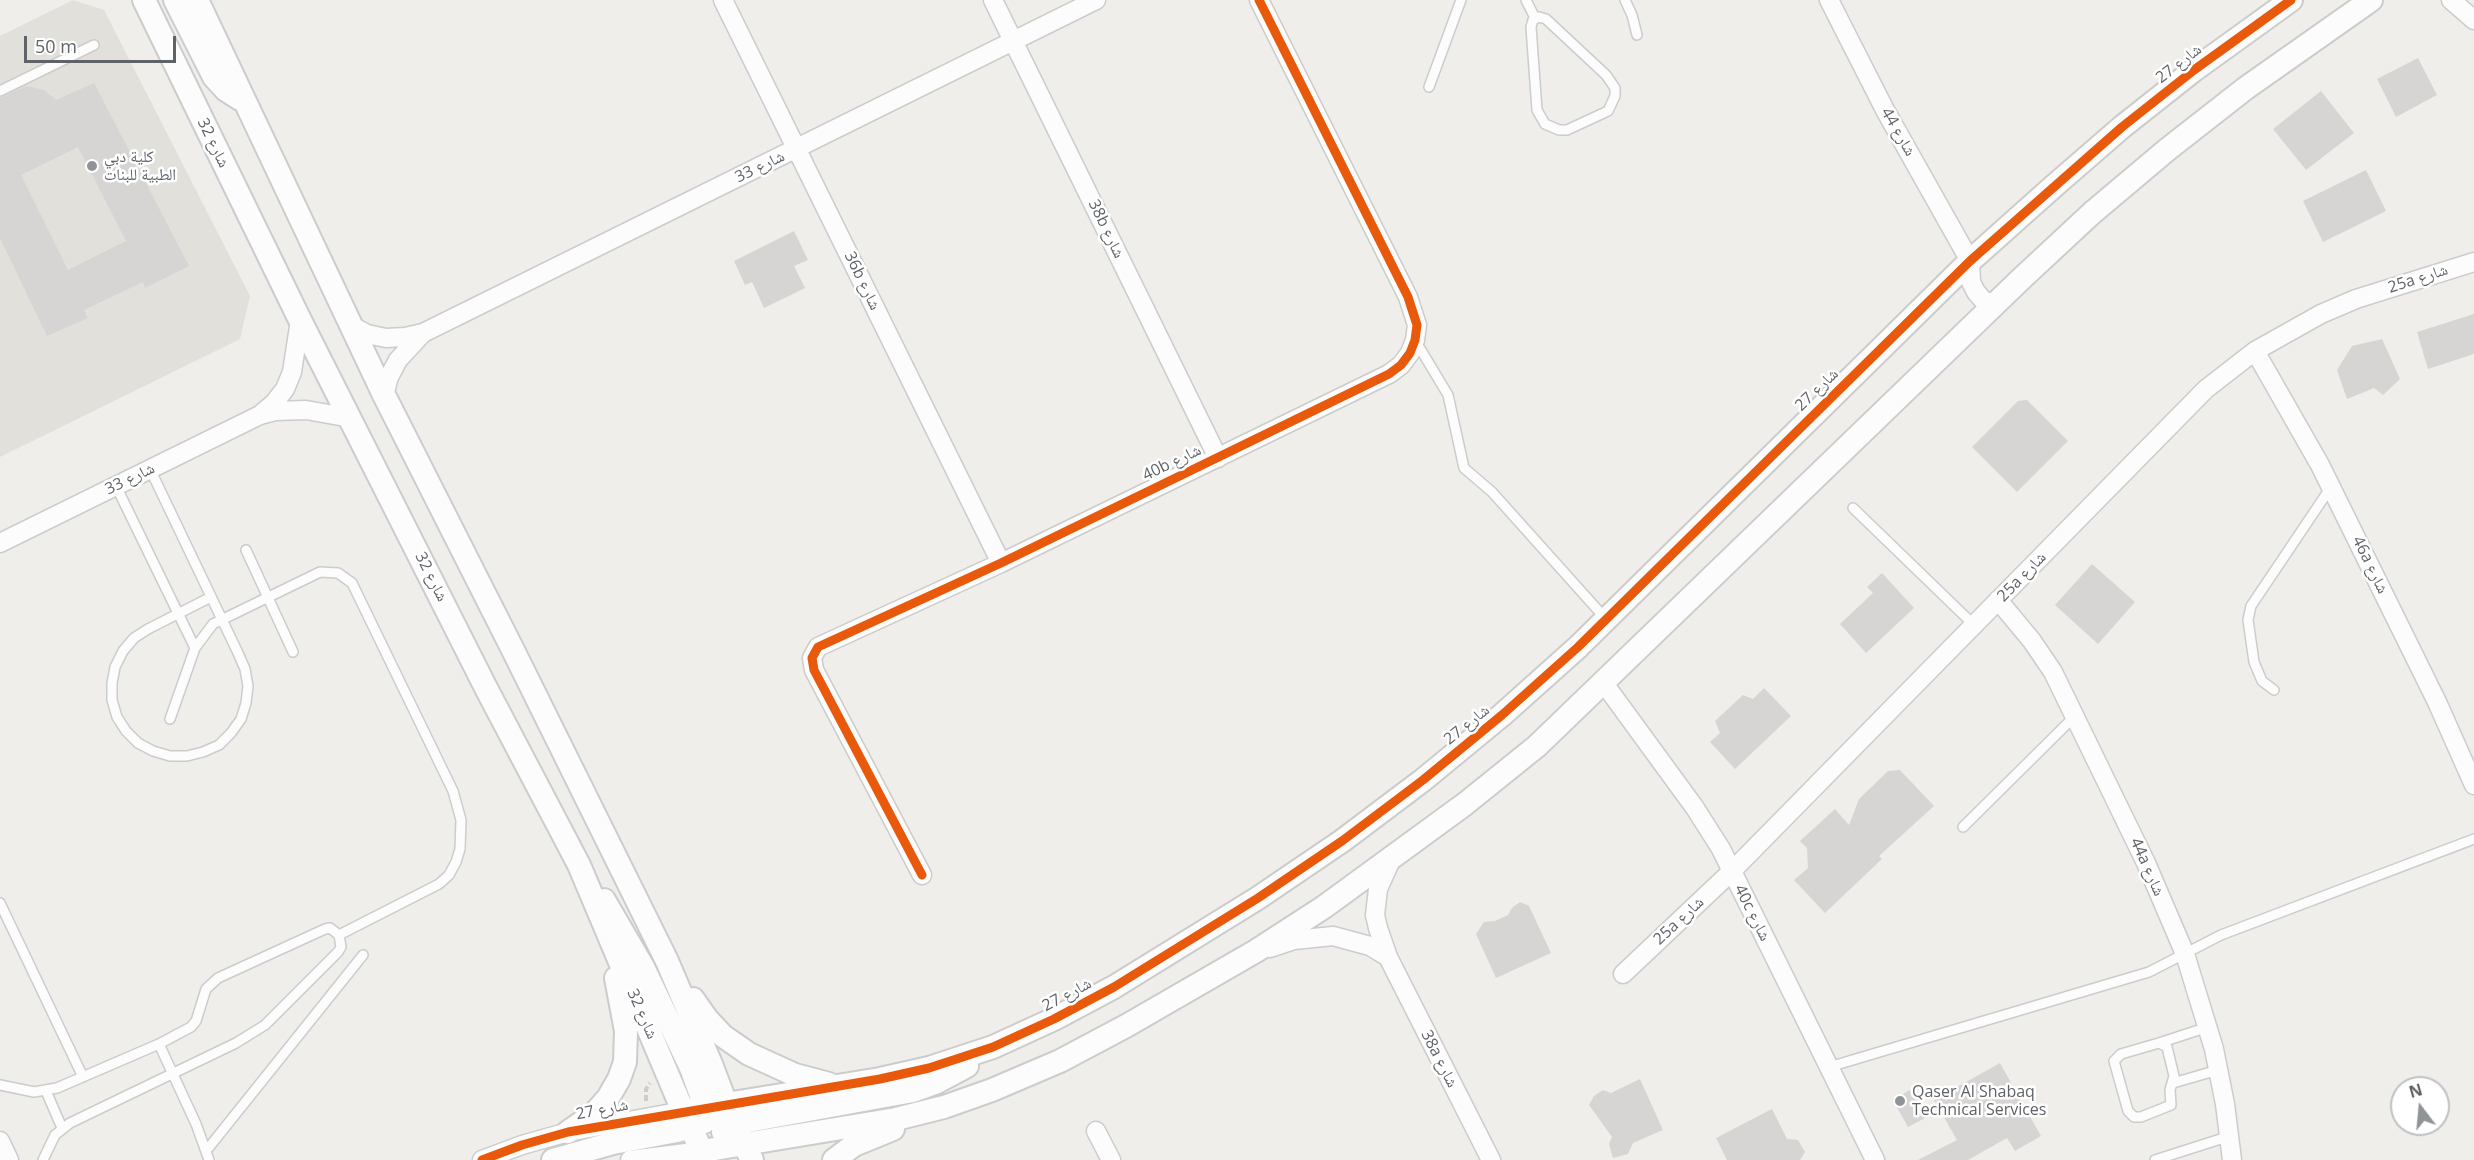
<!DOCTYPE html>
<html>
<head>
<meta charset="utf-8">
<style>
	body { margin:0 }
	#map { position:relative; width:2474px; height:1160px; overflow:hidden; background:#efeeea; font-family:"Open Sans",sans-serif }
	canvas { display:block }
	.north { position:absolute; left:2390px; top:1076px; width:60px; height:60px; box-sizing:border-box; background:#fff; border:2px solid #bfc1c3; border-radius:50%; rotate:344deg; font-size:16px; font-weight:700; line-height:24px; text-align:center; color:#5f6368 }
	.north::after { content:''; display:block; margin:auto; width:21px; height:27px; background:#919496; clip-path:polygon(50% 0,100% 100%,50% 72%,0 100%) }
	.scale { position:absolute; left:24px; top:36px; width:152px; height:27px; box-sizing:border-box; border:3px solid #5f6368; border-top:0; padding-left:8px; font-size:18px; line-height:21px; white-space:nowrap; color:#5f6368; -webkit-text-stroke:4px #fff; paint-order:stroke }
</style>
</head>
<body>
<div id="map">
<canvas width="2474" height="1160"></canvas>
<div class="north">N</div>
<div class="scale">50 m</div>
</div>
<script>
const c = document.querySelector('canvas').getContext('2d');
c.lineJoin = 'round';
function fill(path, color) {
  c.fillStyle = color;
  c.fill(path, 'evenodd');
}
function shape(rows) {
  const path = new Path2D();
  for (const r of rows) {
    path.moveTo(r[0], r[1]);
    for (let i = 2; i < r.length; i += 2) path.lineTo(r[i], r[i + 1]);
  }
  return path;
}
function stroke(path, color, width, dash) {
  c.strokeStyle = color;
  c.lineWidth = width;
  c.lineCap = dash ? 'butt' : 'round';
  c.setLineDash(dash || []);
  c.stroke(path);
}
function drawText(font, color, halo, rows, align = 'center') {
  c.font = font + ' "Open Sans","Noto Naskh Arabic",sans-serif';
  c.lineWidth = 5;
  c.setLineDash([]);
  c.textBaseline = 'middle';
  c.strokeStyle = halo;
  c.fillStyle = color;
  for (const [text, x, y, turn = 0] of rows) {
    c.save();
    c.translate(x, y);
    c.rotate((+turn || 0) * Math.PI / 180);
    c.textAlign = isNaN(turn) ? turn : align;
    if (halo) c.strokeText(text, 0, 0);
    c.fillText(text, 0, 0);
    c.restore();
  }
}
const education = shape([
	[73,0,104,10,250,296,240,339,0,457,0,36]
]);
const building = shape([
	[2418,58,2437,95,2396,117,2377,79],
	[94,83,189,266,145,288,143,282,84,310,88,318,47,336,0,238,0,98,26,86,44,90,56,100],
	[78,147,126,241,68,270,21,175],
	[2321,91,2354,133,2306,170,2273,129],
	[2366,170,2386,211,2323,242,2303,201],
	[794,231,808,260,794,266,805,288,764,308,752,282,745,285,734,261],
	[2474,314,2474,354,2428,369,2417,332],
	[2382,339,2400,379,2383,395,2374,388,2347,399,2337,370,2352,346],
	[2027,400,2068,441,2017,492,1972,447,2018,401],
	[2092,564,2135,602,2098,644,2055,605],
	[1882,573,1914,608,1866,653,1840,624,1873,593,1867,587],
	[1764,688,1791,716,1735,769,1710,742,1720,733,1715,721,1743,695,1753,699],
	[1900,770,1934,806,1879,856,1882,859,1825,913,1794,880,1808,868,1807,848,1800,841,1835,809,1849,825,1859,799,1888,771],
	[1520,902,1529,906,1551,953,1496,978,1476,934,1484,922,1495,921,1508,915,1512,908],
	[2000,1063,2041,1136,2015,1151,2007,1138,1968,1160,1918,1160,1957,1140,1934,1100],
	[1640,1079,1663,1130,1633,1143,1628,1154,1613,1158,1609,1144,1612,1137,1589,1105,1594,1096,1603,1090,1611,1093],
	[1913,1088,1929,1116,1908,1127,1893,1100],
	[1772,1109,1787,1139,1798,1140,1805,1152,1800,1160,1727,1160,1716,1138]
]);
const path = shape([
	[646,1101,646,1089,650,1083]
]);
const service = shape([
	[1526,0,1535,18],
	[1625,0,1632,15,1637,35],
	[1539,17,1546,19,1606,75,1615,88,1615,96,1608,111,1567,130,1559,130,1545,124,1537,110,1531,27,1533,20,1539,17],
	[1429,87,1461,0],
	[0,91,94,45],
	[1415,340,1448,395,1464,468,1492,492,1605,618],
	[150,469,238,653,245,669,248,686,246,703,241,719,231,733,219,745,203,752,187,756,170,756,153,751,138,743,126,731,117,717,112,700,112,683,115,667,123,651,134,638,148,629,211,597],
	[116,486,195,648],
	[1853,508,1974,625],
	[246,550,293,652],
	[2274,690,2262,681,2254,662,2248,620,2251,606,2331,487],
	[170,719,195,648,213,624,320,572,338,573,352,583,453,791,461,820,460,849,456,862,449,875,439,884,339,935],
	[1963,827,2075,716],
	[0,903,83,1077],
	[2159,1043,2167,1047,2174,1076,2170,1090,2171,1105,2141,1117,2134,1117,2128,1111,2114,1061,2121,1054,2159,1043],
	[2159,1043,2208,1027],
	[159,1044,196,1124,209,1160],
	[1829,1067,2149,972,2221,935,2474,839],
	[2173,1083,2218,1070],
	[0,1085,34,1092,57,1088,159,1044,191,1027,196,1021,206,989,218,978,325,929,330,928,339,935,341,947,338,952,265,1025,236,1043,70,1123,55,1135,43,1160],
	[46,1091,62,1128],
	[206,1151,363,955],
	[2155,1160,2230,1136]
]);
const minor = shape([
	[723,0,1001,563],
	[993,0,1218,458],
	[1829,0,1885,110,1970,261,1971,282,1976,292,1983,300,1995,305],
	[2451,0,2474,20],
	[350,325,367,334,386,338,405,337,423,333,1096,0],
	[2255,351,2320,465,2437,702,2474,785],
	[384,395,389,377,398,360,422,334],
	[261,414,274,403,285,389,292,372,300,320],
	[0,543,260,415,275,411,306,410,351,418],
	[1998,600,2032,641,2053,672,2146,863,2185,954,2214,1049,2225,1104,2232,1160],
	[1603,682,1695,808,1721,849,1875,1160],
	[1391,860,1378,889,1375,915,1378,928,1388,957,1491,1160],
	[922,875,814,670,812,658,818,647,1001,563,1389,374,1401,365,1410,353,1415,340,1417,325,1408,297,1259,0],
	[1270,948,1294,940,1333,936,1370,946,1388,957],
	[1623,974,1731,872,2206,389,2255,351,2321,314,2356,299,2474,262],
	[1096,1131,1111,1160],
	[0,1141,9,1160],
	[482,1160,522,1145,568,1132,683,1111],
	[630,1160,702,1151]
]);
const tertiary = shape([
	[144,0,300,320,486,688,579,865,683,1111,706,1160],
	[175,0,214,77,226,90,240,99],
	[197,0,384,395,513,650,667,961,711,1064,734,1125,752,1160],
	[604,900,643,967,691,1068,706,1109,714,1119],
	[693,999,707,1019,723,1036,749,1054,795,1075,829,1084],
	[683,1111,880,1079,929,1068,993,1047,1054,1019,1114,987,1258,898,1342,841,1423,780,1502,715,1578,647,1970,261,2054,186,2122,127,2194,70,2291,0],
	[568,1132,594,1114,608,1098,619,1079,625,1062,626,1031,616,978],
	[723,1132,748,1121,913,1091,935,1083,967,1066],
	[702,1151,896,1119,944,1107,992,1090,1060,1061,1126,1026,1256,951,1324,907,1465,804,1537,746,2020,280,2092,213,2168,149,2246,88,2371,0],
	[553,1160,613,1143,677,1131,704,1122],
	[834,1160,854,1145,893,1129]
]);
const cycleway = shape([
	[922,875,814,670,812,658,818,647,1001,563,1389,374,1401,365,1410,353,1415,340,1417,325,1408,297,1259,0],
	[482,1160,522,1145,568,1132,880,1079,929,1068,993,1047,1054,1019,1114,987,1258,898,1342,841,1423,780,1502,715,1578,647,1970,261,2122,127,2194,70,2291,0]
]);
const markers = [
	[92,166,6,"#919496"],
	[1900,1101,6,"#919496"]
];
const streetNames = [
	["شارع 27",2179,64,-38],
	["شارع 44",1898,132,60],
	["شارع 32",213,143,64],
	["شارع 33",760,167,-26],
	["38b شارع",1106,229,64],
	["25a شارع",2418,279,-18],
	["36b شارع",862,281,64],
	["شارع 27",1817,390,-44],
	["40b شارع",1172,463,-26],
	["شارع 33",130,479,-26],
	["46a شارع",2370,565,64],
	["شارع 32",431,577,63],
	["25a شارع",2022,577,-46],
	["شارع 27",1467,725,-39],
	["44a شارع",2147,867,66],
	["40c شارع",1752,913,63],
	["25a شارع",1679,921,-43],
	["شارع 27",1067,995,-28],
	["شارع 32",642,1014,66],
	["38a شارع",1439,1059,63],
	["شارع 27",602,1110,-11]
];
const poiNames = [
	["كلية دبي",104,157],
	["الطبية للبنات",104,175],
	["Qaser Al Shabaq",1912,1092],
	["Technical Services",1912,1110]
];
fill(education, '#e2e0da');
fill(building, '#d6d5d3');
stroke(service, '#cbcccc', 12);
stroke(minor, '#cbcccc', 21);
stroke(tertiary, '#cbcccc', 26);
stroke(path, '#cacfcc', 4, [6, 3]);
stroke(service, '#fdfcfc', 9);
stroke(minor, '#fdfcfc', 18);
stroke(tertiary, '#fdfcfc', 22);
stroke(cycleway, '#e8590c', 9);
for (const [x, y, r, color] of markers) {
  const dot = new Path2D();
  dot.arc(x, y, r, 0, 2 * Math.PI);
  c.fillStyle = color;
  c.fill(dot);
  stroke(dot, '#fff', 2);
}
drawText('16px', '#5f6368', '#fff', streetNames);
drawText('16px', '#5f6368', '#fff', poiNames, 'left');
</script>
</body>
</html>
